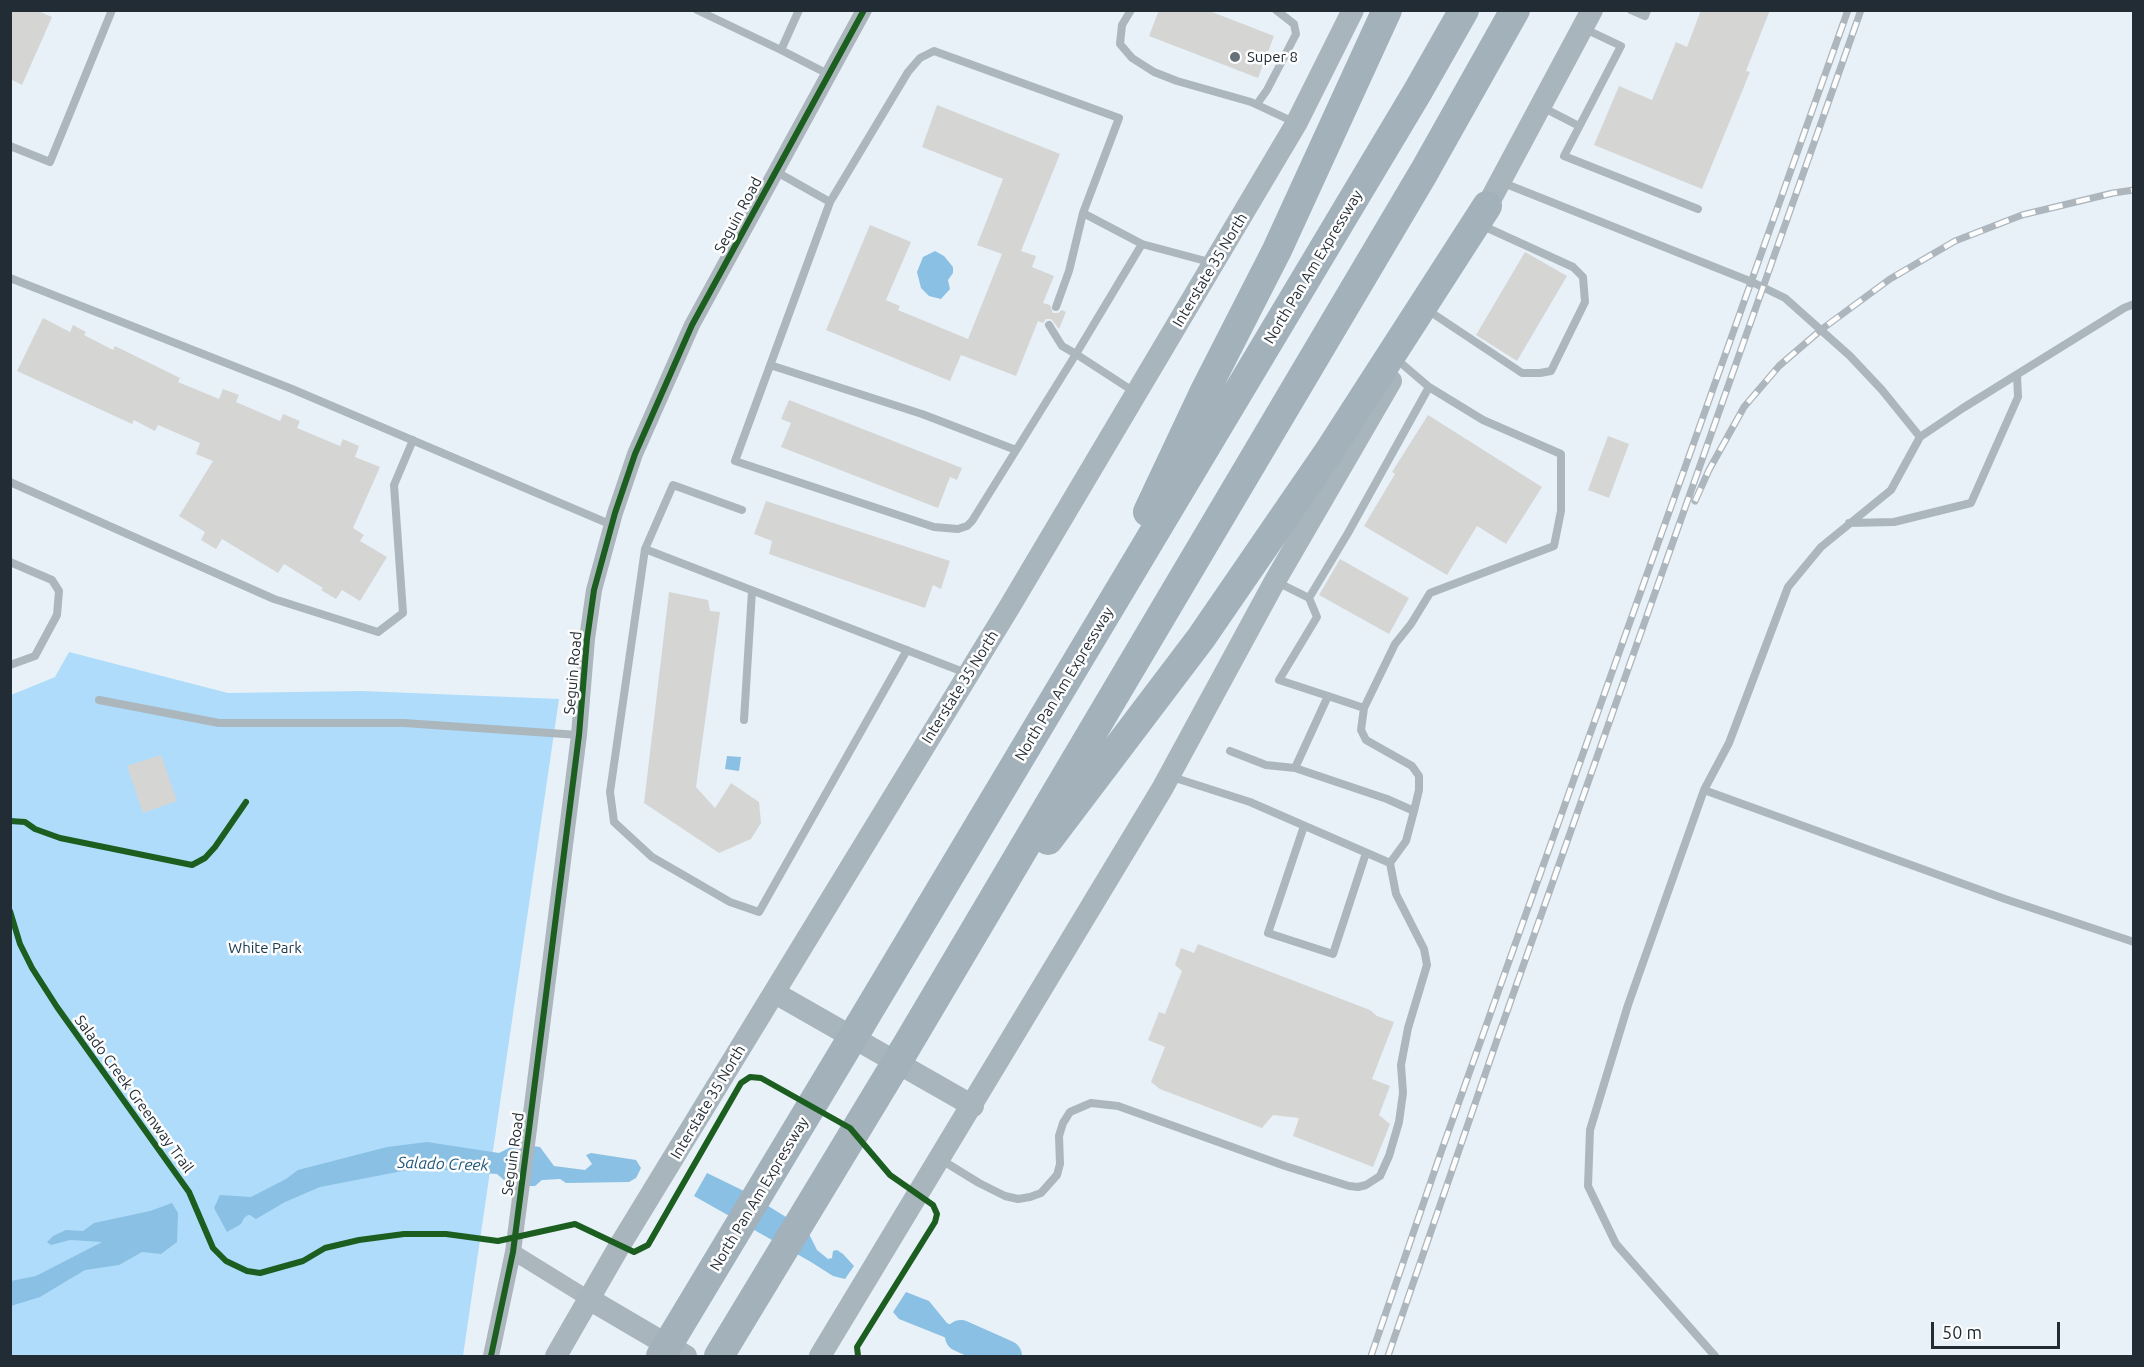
<!DOCTYPE html>
<html>
<head>
<meta charset="utf-8">
<style>
	body { margin:0 }
	#map { position:relative; width:2144px; height:1367px; overflow:hidden; background:#e8f1f8; font-family:Ubuntu,sans-serif }
	canvas { display:block }
	.frame { position:absolute; inset:0; border:12px solid #222c34; pointer-events:none }
	.scale { position:absolute; left:1931px; top:1322px; width:129px; height:27px; box-sizing:border-box; border:3px solid #222c34; border-top:0; padding-left:8px; font-size:18px; line-height:21px; white-space:nowrap; color:#222c34; -webkit-text-stroke:4px #fdfdfd; paint-order:stroke }
</style>
</head>
<body>
<div id="map">
<canvas width="2144" height="1367"></canvas>
<div class="frame"></div>
<div class="scale">50 m</div>
</div>
<script>
const c = document.querySelector('canvas').getContext('2d');
c.lineJoin = 'round';
function fill(path, color) {
  c.fillStyle = color;
  c.fill(path, 'evenodd');
}
function shape(rows) {
  const path = new Path2D();
  for (const r of rows) {
    path.moveTo(r[0], r[1]);
    for (let i = 2; i < r.length; i += 2) path.lineTo(r[i], r[i + 1]);
  }
  return path;
}
function stroke(path, color, width, dash) {
  c.strokeStyle = color;
  c.lineWidth = width;
  c.lineCap = dash ? 'butt' : 'round';
  c.setLineDash(dash || []);
  c.stroke(path);
}
function drawText(font, color, halo, rows, align = 'center') {
  c.font = font + ' Ubuntu,sans-serif';
  c.lineWidth = 5;
  c.setLineDash([]);
  c.textBaseline = 'middle';
  c.strokeStyle = halo;
  c.fillStyle = color;
  for (const [text, x, y, turn = 0] of rows) {
    c.save();
    c.translate(x, y);
    c.rotate((+turn || 0) * Math.PI / 180);
    c.textAlign = isNaN(turn) ? turn : align;
    if (halo) c.strokeText(text, 0, 0);
    c.fillText(text, 0, 0);
    c.restore();
  }
}
const forest = shape([
	[69,652,228,693,362,691,559,699,463,1356,11,1356,11,695,55,677]
]);
const water = shape([
	[935,251,944,256,953,267,953,273,948,280,950,289,941,299,929,296,921,288,917,272,923,257],
	[727,756,741,757,739,771,725,769],
	[427,1142,499,1153,517,1144,540,1147,554,1166,585,1170,592,1164,586,1155,591,1153,636,1160,641,1168,636,1178,629,1182,566,1183,560,1179,542,1180,535,1186,511,1186,497,1174,418,1168,320,1187,285,1202,256,1219,250,1215,248,1215,244,1218,241,1224,227,1232,214,1208,220,1195,251,1197,286,1179,298,1170,387,1147],
	[707,1173,744,1191,807,1230,817,1250,828,1259,832,1258,833,1251,837,1250,843,1254,854,1266,845,1279,833,1276,811,1262,694,1196],
	[172,1203,178,1213,177,1242,161,1254,142,1252,119,1265,85,1270,40,1297,11,1306,11,1281,36,1276,102,1242,70,1240,51,1245,47,1242,53,1236,66,1230,83,1231,94,1223,150,1211],
	[906,1292,929,1301,947,1323,990,1344,1002,1356,974,1356,944,1337,899,1319,893,1312]
]);
const river = shape([
	[961,1336,1006,1356]
]);
const building = shape([
	[10,10,36,10,52,17,22,85,10,79],
	[1159,10,1207,10,1274,36,1258,78,1149,36],
	[1701,10,1770,10,1746,71,1750,72,1702,189,1594,145,1619,86,1652,100,1676,42,1687,47],
	[937,105,1060,154,1021,251,1036,256,1032,267,1054,276,1043,303,1050,305,1053,313,1058,313,1062,310,1066,312,1059,329,1051,319,1046,319,1043,323,1038,321,1016,376,961,355,950,381,826,330,870,225,911,242,886,300,900,306,898,310,968,339,1002,254,977,245,1003,179,922,147],
	[1525,252,1567,276,1517,361,1476,335],
	[43,318,70,332,73,325,86,332,84,335,113,350,115,346,180,378,178,382,219,399,223,389,239,395,236,402,280,421,283,414,300,421,297,428,340,446,343,439,359,446,355,457,380,467,353,528,364,535,360,541,387,557,360,601,342,590,336,599,321,590,323,588,284,564,278,573,222,539,216,549,201,540,205,532,179,516,213,461,196,454,200,443,158,425,155,431,134,420,132,424,17,371],
	[789,400,962,468,957,480,950,477,938,508,781,447,791,423,781,419],
	[1428,415,1542,487,1506,544,1477,526,1447,575,1364,526,1395,474,1392,472],
	[1608,436,1629,444,1609,498,1588,490],
	[766,501,950,561,941,589,933,585,925,608,769,554,772,541,754,534],
	[1340,559,1409,598,1389,634,1319,595],
	[669,592,708,600,710,611,720,612,696,787,715,808,731,783,759,802,761,823,751,839,719,853,644,803],
	[161,755,177,801,143,813,127,766],
	[1198,944,1370,1010,1377,1016,1394,1022,1372,1079,1390,1086,1379,1115,1390,1124,1373,1167,1293,1136,1299,1118,1273,1115,1262,1128,1160,1089,1151,1082,1165,1047,1148,1040,1159,1012,1165,1014,1182,971,1175,965,1181,948,1194,953]
]);
const lane = shape([
	[697,10,781,50,799,10],
	[1131,10,1122,25,1120,44,1132,58,1154,72,1177,81,1251,102,1296,123],
	[1631,10,1645,16,1647,10],
	[1583,28,1621,46,1564,156,1698,209],
	[781,50,828,74],
	[1257,104,1267,90,1296,34,1294,24,1276,10],
	[1542,107,1579,126],
	[10,146,50,162,112,10],
	[775,171,830,202,908,72,920,58,934,51,1119,118,1083,213,1142,244],
	[1501,182,1752,282,1785,298,1850,356,1882,390,1920,437],
	[830,202,735,461,934,527,958,529,967,526,972,521,1076,354,1136,393],
	[10,278,292,389,612,525],
	[1056,307,1069,271,1083,213],
	[1429,311,1522,373,1540,373,1551,371,1585,302,1583,277,1573,267,1481,225],
	[1049,325,1062,346,1076,354,1142,244,1213,263],
	[1401,363,1429,387],
	[770,365,922,414,1016,450],
	[10,482,274,599,378,632,403,613,394,485,413,440],
	[742,510,673,485,645,549,610,792,614,822,652,857,730,902,759,912,907,650],
	[1849,523,1894,522,1971,503,2018,397,2017,375],
	[645,549,966,673],
	[10,562,52,580,59,591,57,615,35,656,10,665],
	[1277,582,1309,598],
	[1328,696,1279,680,1317,617,1309,598,1348,533,1429,387,1483,420,1561,454,1561,511,1554,546,1430,593,1411,624,1395,644,1364,708,1328,696,1295,768,1387,799,1414,811,1406,841,1390,863],
	[99,700,219,723,404,723,579,735],
	[1364,708,1361,730,1366,740,1412,766,1419,776,1419,790,1414,811],
	[744,720,752,591],
	[1230,751,1266,765,1295,768],
	[1704,790,2005,899,2134,942],
	[1304,826,1268,933,1333,954,1366,853],
	[940,1159,979,1183,1005,1196,1018,1199,1030,1197,1041,1193,1057,1175,1060,1164,1059,1136,1063,1123,1070,1112,1091,1103,1118,1106,1285,1166,1349,1186,1358,1187,1366,1185,1380,1176,1389,1156,1399,1122,1403,1093,1401,1065,1408,1028,1427,965,1424,949,1396,894,1390,863,1250,802,1169,776],
	[1715,1356,1616,1244,1588,1186,1590,1130,1628,1005,1704,790,1729,743,1788,587,1821,547,1891,490,1920,437,1963,408,2124,308,2134,304]
]);
const street = shape([
	[513,1252,589,1299],
	[491,1356,513,1252,529,1129,579,735,587,639,594,590,615,513,635,454,692,325,864,10]
]);
const secondary = shape([
	[1479,221,1592,10],
	[775,993,973,1106],
	[589,1299,686,1356],
	[556,1356,620,1245,1010,606,1296,124,1353,10],
	[820,1356,1162,789,1275,581,1391,381]
]);
const highway = shape([
	[1148,512,1206,389,1277,250,1387,10],
	[1048,840,1201,638,1328,453,1487,206],
	[860,1025,1418,91,1464,10],
	[903,1052,1424,172,1515,10]
]);
const rail = shape([
	[1695,501,1709,470,1744,407,1779,366,1822,329,1890,279,1955,241,2022,215,2113,193,2134,190],
	[1371,1356,1440,1155,1848,10],
	[1388,1356,1498,1037,1861,10]
]);
const highwayBridge = shape([
	[661,1356,860,1025],
	[719,1356,903,1052]
]);
const cycleway = shape([
	[10,821,25,822,35,829,60,838,192,865,205,858,215,847,246,802],
	[10,911,20,944,32,968,57,1007,189,1192,213,1248,226,1261,247,1271,260,1273,303,1261,325,1248,359,1240,404,1234,446,1234,498,1241,575,1224,634,1252,648,1245,741,1083,750,1077,761,1078,850,1128,890,1175,933,1205,937,1214,935,1222,857,1347,858,1356],
	[491,1356,513,1252,529,1129,579,735,587,639,594,590,615,513,635,454,692,325,864,10]
]);
const markers = [
	[1235,57,6,"#677179"]
];
const poiNames = [
	["Super 8",1247,57]
];
const streetNames = [
	["Seguin Road",738,215,-62],
	["North Pan Am Expressway",1313,267,-59],
	["Interstate 35 North",1210,270,-59],
	["Seguin Road",573,673,-85],
	["North Pan Am Expressway",1064,684,-59],
	["Interstate 35 North",960,687,-58],
	["Salado Creek Greenway Trail",134,1094,54],
	["Interstate 35 North",708,1102,-59],
	["Seguin Road",513,1154,-82],
	["North Pan Am Expressway",759,1194,-59]
];
const parkNames = [
	["White Park",265,948]
];
const waterNames = [
	["Salado Creek",443,1164,2]
];
fill(forest, '#afdcfa');
fill(water, '#8ac0e3');
stroke(river, '#8ac0e3', 32);
fill(building, '#d5d6d4');
stroke(lane, '#acb6bd', 8);
stroke(street, '#acb6bd', 16);
stroke(secondary, '#a9b5bd', 22);
stroke(highway, '#a2b1ba', 30);
stroke(rail, '#acb6bc', 7);
stroke(rail, '#fdfdfd', 4.5, [14]);
stroke(highwayBridge, '#a2b1ba', 30);
stroke(cycleway, '#1b5e20', 6);
for (const [x, y, r, color] of markers) {
  const dot = new Path2D();
  dot.arc(x, y, r, 0, 2 * Math.PI);
  c.fillStyle = color;
  c.fill(dot);
  stroke(dot, '#fdfdfd', 2);
}
drawText('15px', '#222c34', '#fdfdfd', poiNames, 'left');
drawText('15px', '#222c34', '#fdfdfd', streetNames);
drawText('15px', '#16374b', '#fdfdfd', parkNames);
drawText('italic 16px', '#205778', '#fdfdfd', waterNames);
</script>
</body>
</html>
